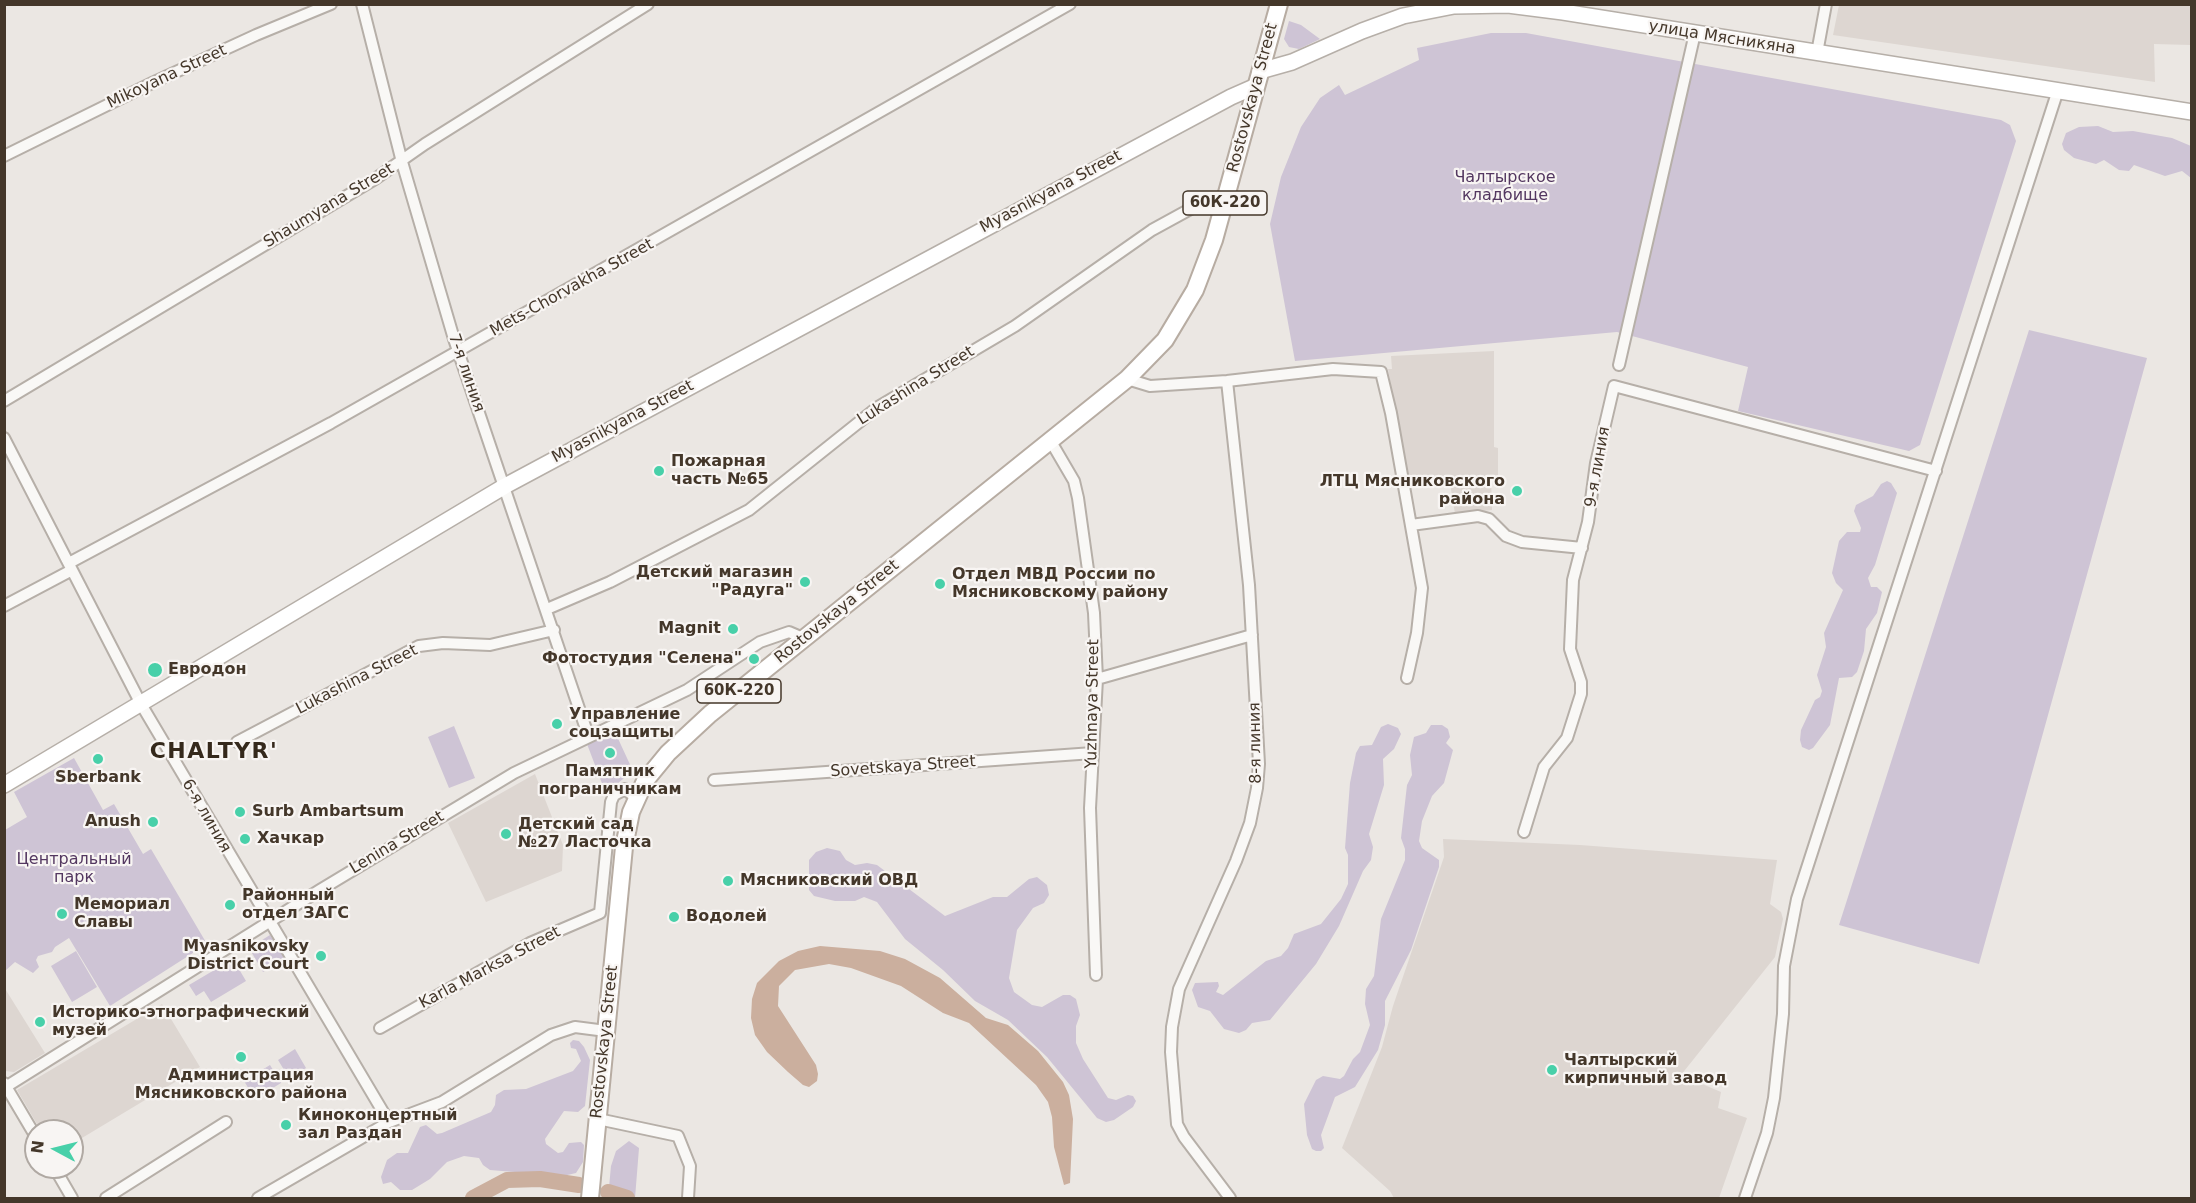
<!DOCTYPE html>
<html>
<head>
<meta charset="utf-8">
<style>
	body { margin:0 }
	#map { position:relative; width:2196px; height:1203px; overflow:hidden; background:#ebe7e3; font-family:"DejaVu Sans",sans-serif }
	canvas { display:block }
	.frame { position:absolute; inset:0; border:6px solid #44372a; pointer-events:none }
	.north { position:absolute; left:24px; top:1119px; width:60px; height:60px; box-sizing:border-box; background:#f8f5f3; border:2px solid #b0a9a3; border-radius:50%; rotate:277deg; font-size:16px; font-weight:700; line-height:24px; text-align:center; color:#44372a }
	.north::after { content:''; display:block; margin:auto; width:21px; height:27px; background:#48d0a9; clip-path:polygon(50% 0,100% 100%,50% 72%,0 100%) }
</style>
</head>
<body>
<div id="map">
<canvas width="2196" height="1203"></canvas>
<div class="frame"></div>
<div class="north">N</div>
</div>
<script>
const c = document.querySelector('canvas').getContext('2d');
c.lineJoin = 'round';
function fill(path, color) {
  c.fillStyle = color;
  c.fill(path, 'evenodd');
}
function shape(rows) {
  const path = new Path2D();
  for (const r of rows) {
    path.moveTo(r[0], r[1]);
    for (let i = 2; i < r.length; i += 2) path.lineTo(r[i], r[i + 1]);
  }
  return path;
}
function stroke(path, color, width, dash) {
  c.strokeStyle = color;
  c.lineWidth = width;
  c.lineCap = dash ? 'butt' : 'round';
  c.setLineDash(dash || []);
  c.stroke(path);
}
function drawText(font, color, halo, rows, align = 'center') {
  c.font = font + ' "DejaVu Sans",sans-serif';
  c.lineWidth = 4.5;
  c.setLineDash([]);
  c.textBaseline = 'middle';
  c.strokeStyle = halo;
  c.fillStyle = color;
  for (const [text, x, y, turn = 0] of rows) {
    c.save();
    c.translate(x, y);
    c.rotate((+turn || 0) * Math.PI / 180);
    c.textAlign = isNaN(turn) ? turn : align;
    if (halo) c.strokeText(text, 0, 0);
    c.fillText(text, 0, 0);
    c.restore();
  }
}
const built = shape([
	[1839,5,2191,5,2191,45,2154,44,2155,82,1833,35],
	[1494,351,1494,447,1498,448,1498,476,1491,476,1492,510,1455,514,1449,477,1408,484,1388,369,1392,369,1391,356],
	[535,774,563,845,562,871,486,902,448,823],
	[1443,839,1580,845,1777,860,1770,904,1781,912,1783,919,1775,957,1681,1075,1721,1092,1718,1108,1747,1118,1719,1198,1394,1198,1390,1191,1342,1148,1382,1047,1393,1006,1444,857],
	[4,987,45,1053,14,1072,5,1071],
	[162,1004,200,1067,72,1144,72,1131,41,1131,17,1090]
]);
const green = shape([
	[1289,21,1301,25,1320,39,1299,49,1289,47,1284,39],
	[1491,33,1526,33,2001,120,2010,125,2016,141,1920,445,1909,451,1738,411,1748,367,1617,332,1295,361,1270,224,1281,177,1301,127,1320,98,1339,85,1345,95,1419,60,1417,48],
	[2098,126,2113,132,2133,131,2172,138,2191,146,2191,178,2182,171,2165,176,2134,165,2129,171,2119,170,2104,160,2096,164,2074,158,2064,150,2062,144,2066,133,2079,127],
	[2029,330,2147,358,1979,964,1839,925],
	[1887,481,1891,483,1897,493,1875,565,1868,578,1871,587,1877,587,1882,592,1877,613,1866,629,1864,651,1857,672,1852,677,1839,678,1830,725,1813,748,1809,750,1802,747,1800,740,1801,730,1815,700,1820,697,1822,691,1817,675,1826,647,1824,633,1843,590,1836,583,1832,573,1839,541,1847,532,1860,532,1861,528,1854,511,1856,505,1873,496,1881,484],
	[1388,724,1398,728,1401,734,1394,749,1383,759,1384,785,1369,834,1373,847,1371,860,1363,871,1339,926,1316,964,1270,1020,1252,1023,1246,1030,1239,1033,1224,1029,1210,1011,1198,1007,1192,990,1195,983,1218,982,1219,986,1216,992,1223,995,1266,961,1281,956,1288,948,1294,934,1321,924,1341,899,1348,884,1348,855,1345,848,1350,783,1356,753,1360,746,1372,745,1381,727],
	[1431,725,1442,725,1448,729,1450,737,1446,743,1453,750,1444,783,1432,796,1422,821,1419,841,1422,848,1439,860,1439,867,1411,950,1385,1001,1385,1025,1378,1050,1355,1087,1335,1097,1321,1135,1324,1148,1321,1151,1316,1151,1312,1149,1307,1135,1304,1104,1316,1080,1323,1076,1340,1079,1344,1076,1353,1059,1360,1052,1370,1025,1365,1004,1366,989,1374,976,1381,919,1405,860,1405,849,1401,838,1407,785,1412,775,1410,755,1414,737,1426,733],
	[454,726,475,778,449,788,428,737],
	[615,732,633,771,618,783,603,786,587,744],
	[74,758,103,810,114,804,143,854,151,849,207,944,110,1006,69,938,55,947,52,952,38,956,36,960,39,967,33,973,15,962,5,971,5,830,27,817,14,792],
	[827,848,840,851,846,860,855,865,867,863,877,865,945,916,993,897,1007,897,1029,879,1037,877,1047,885,1049,895,1044,903,1033,908,1017,930,1009,978,1014,992,1032,1005,1042,1007,1063,995,1070,995,1076,999,1080,1015,1076,1026,1076,1043,1083,1059,1108,1098,1116,1100,1128,1095,1133,1096,1136,1101,1133,1107,1114,1120,1106,1122,1097,1118,1047,1057,1008,1020,975,1001,943,970,905,939,877,902,864,897,855,901,835,901,814,896,809,890,809,860,816,852],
	[270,935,285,959,263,972,249,948],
	[76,951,97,987,72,1002,51,966],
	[233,959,246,981,211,1002,204,991,196,996,189,985],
	[573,1040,579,1041,584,1047,590,1060,585,1106,578,1112,564,1111,545,1139,546,1144,558,1153,563,1152,569,1143,581,1142,584,1145,583,1162,576,1173,563,1176,490,1170,483,1165,479,1158,464,1156,447,1162,430,1179,412,1190,400,1190,391,1182,383,1184,381,1177,387,1160,397,1153,408,1153,420,1127,426,1125,437,1134,442,1133,491,1112,495,1105,496,1095,504,1090,526,1089,573,1071,581,1061,576,1049,571,1048,570,1043],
	[295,1049,306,1068,289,1078,278,1060],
	[270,1065,281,1083,255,1099,244,1081],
	[629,1141,639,1148,635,1198,608,1198,611,1166,616,1151]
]);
const water = shape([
	[820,946,880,951,905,959,940,978,986,1018,1008,1025,1038,1051,1063,1082,1069,1095,1073,1119,1070,1183,1064,1185,1054,1147,1052,1117,1048,1102,1036,1085,969,1023,943,1013,901,986,851,968,829,964,795,970,779,986,778,1006,816,1065,818,1074,817,1081,809,1087,803,1085,788,1072,767,1052,755,1035,751,1018,752,999,757,983,779,961,798,951]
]);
const river = shape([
	[608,1192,627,1198],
	[473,1198,507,1180,540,1179,579,1185]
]);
const street = shape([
	[362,4,402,162,454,339,588,735],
	[1817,53,1826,4],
	[4,156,154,82,256,35,331,4],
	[1619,365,1695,33],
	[1127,379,1150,386,1227,381,1333,369,1381,372,1391,413,1422,588,1417,633,1407,678],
	[1227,381,1249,585,1259,764,1257,788,1250,823,1236,861,1179,989,1172,1027,1171,1052,1177,1124,1184,1137,1230,1198],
	[4,401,375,179,425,144,648,4],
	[4,438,141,704,389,1122],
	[1050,440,1074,481,1078,498,1094,613,1097,679,1090,808,1096,975],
	[1411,525,1478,516,1489,519,1506,536,1522,542,1582,548],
	[69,563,331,423,1070,4],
	[4,606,72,570],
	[547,609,610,582,749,510,878,407,1015,326,1152,230,1194,207,1207,204,1224,206],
	[1097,679,1252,635],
	[237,742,419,646,443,643,490,645,554,630],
	[714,780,1093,753],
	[1524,832,1544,767,1567,738,1581,694,1581,682,1570,649,1573,580,1588,522,1596,463,1614,386,1936,471],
	[380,1028,530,943,600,913,611,802,614,795,625,789,636,798],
	[4,1083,36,1137],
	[4,1088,320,890,514,773,687,690,760,642,789,632,803,638],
	[598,1119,678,1136,690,1166,688,1198],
	[54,1167,72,1198],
	[106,1198,226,1122],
	[258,1198,389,1122,442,1102,551,1035,575,1027,606,1031],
	[1745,1198,1767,1133,1774,1098,1783,1014,1784,966,1797,899,2058,90]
]);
const secondary = shape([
	[1260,71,1292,62,1362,31,1403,16,1454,6,1508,5,1563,12,2192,112],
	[4,785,505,486,1231,97,1256,86]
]);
const primary = shape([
	[590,1198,624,847,631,812,645,781,668,753,710,714,1127,379,1165,340,1195,290,1214,240,1279,4]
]);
const markers = [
	[659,471,6,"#48d0a9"],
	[1517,491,6,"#48d0a9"],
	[805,582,6,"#48d0a9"],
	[940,584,6,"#48d0a9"],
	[733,629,6,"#48d0a9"],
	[754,659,6,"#48d0a9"],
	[155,670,8,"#48d0a9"],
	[557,724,6,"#48d0a9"],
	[610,753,6,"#48d0a9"],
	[98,759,6,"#48d0a9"],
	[240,812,6,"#48d0a9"],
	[153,822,6,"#48d0a9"],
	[506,834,6,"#48d0a9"],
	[245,839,6,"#48d0a9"],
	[728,881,6,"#48d0a9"],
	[230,905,6,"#48d0a9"],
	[62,914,6,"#48d0a9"],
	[674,917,6,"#48d0a9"],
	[321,956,6,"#48d0a9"],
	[40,1022,6,"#48d0a9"],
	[241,1057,6,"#48d0a9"],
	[1552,1070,6,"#48d0a9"],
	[286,1125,6,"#48d0a9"]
];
const shields = [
	[1225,203,84],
	[739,691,84]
];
const shieldNames = [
	["60К-220",1225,203],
	["60К-220",739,691]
];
const streetNames = [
	["улица Мясникяна",1722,38,9],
	["Mikoyana Street",167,77,-25],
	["Rostovskaya Street",1253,98,-75],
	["Myasnikyana Street",1051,192,-28],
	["Shaumyana Street",329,206,-31],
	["Mets-Chorvakha Street",572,288,-29],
	["7-я линия",466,373,71],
	["Lukashina Street",916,386,-32],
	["Myasnikyana Street",623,422,-28],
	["9-я линия",1598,467,-80],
	["Rostovskaya Street",837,612,-39],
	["Lukashina Street",357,680,-27],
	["Yuzhnaya Street",1093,704,-89],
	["8-я линия",1256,743,-91],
	["Sovetskaya Street",903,767,-4],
	["6-я линия",206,816,60],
	["Lenina Street",397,843,-31],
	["Karla Marksa Street",490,968,-28],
	["Rostovskaya Street",605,1042,-84]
];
const parkNames = [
	["Чалтырское",1505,178],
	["кладбище",1505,196],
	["Центральный",74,860],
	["парк",74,878]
];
const poiNames = [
	["Пожарная",671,462],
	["часть №65",671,480],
	["ЛТЦ Мясниковского",1505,482,"right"],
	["района",1505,500,"right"],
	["Детский магазин",793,573,"right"],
	["\"Радуга\"",793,591,"right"],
	["Отдел МВД России по",952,575],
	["Мясниковскому району",952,593],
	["Magnit",721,629,"right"],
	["Фотостудия \"Селена\"",742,659,"right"],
	["Евродон",168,670],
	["Управление",569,715],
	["соцзащиты",569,733],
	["Памятник",610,772,"center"],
	["пограничникам",610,790,"center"],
	["Sberbank",98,778,"center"],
	["Surb Ambartsum",252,812],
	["Anush",141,822,"right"],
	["Детский сад",518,825],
	["№27 Ласточка",518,843],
	["Хачкар",257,839],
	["Мясниковский ОВД",740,881],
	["Районный",242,896],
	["отдел ЗАГС",242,914],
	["Мемориал",74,905],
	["Славы",74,923],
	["Водолей",686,917],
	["Myasnikovsky",309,947,"right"],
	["District Court",309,965,"right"],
	["Историко-этнографический",52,1013],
	["музей",52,1031],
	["Чалтырский",1564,1061],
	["кирпичный завод",1564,1079],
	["Администрация",241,1076,"center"],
	["Мясниковского района",241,1094,"center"],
	["Киноконцертный",298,1116],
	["зал Раздан",298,1134]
];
const districtNames = [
	["CHALTYR'",214,752]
];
fill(built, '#ddd6d1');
fill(green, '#cec4d5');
fill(water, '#cbaf9e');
stroke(river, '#cbaf9e', 16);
stroke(street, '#b6afa8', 14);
stroke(secondary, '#b6afa8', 18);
stroke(primary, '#b7aca2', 20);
stroke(street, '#f9f8f6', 10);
stroke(secondary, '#fff', 15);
stroke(primary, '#fff', 16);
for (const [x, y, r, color] of markers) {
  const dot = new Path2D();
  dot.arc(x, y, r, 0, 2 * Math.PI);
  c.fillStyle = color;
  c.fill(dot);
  stroke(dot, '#f8f5f3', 2);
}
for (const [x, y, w] of shields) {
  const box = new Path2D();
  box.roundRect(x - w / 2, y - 12, w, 24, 4.5);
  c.fillStyle = '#f8f5f3';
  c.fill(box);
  stroke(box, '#44372a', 1.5);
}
drawText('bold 15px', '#44372a', null, shieldNames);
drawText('16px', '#44372a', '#f8f5f3', streetNames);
drawText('16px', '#533760', '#f8f5f3', parkNames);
drawText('bold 16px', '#44372a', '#f8f5f3', poiNames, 'left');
c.letterSpacing = '1.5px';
drawText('bold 22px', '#35291c', '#f8f5f3', districtNames);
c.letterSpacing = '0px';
</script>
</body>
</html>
